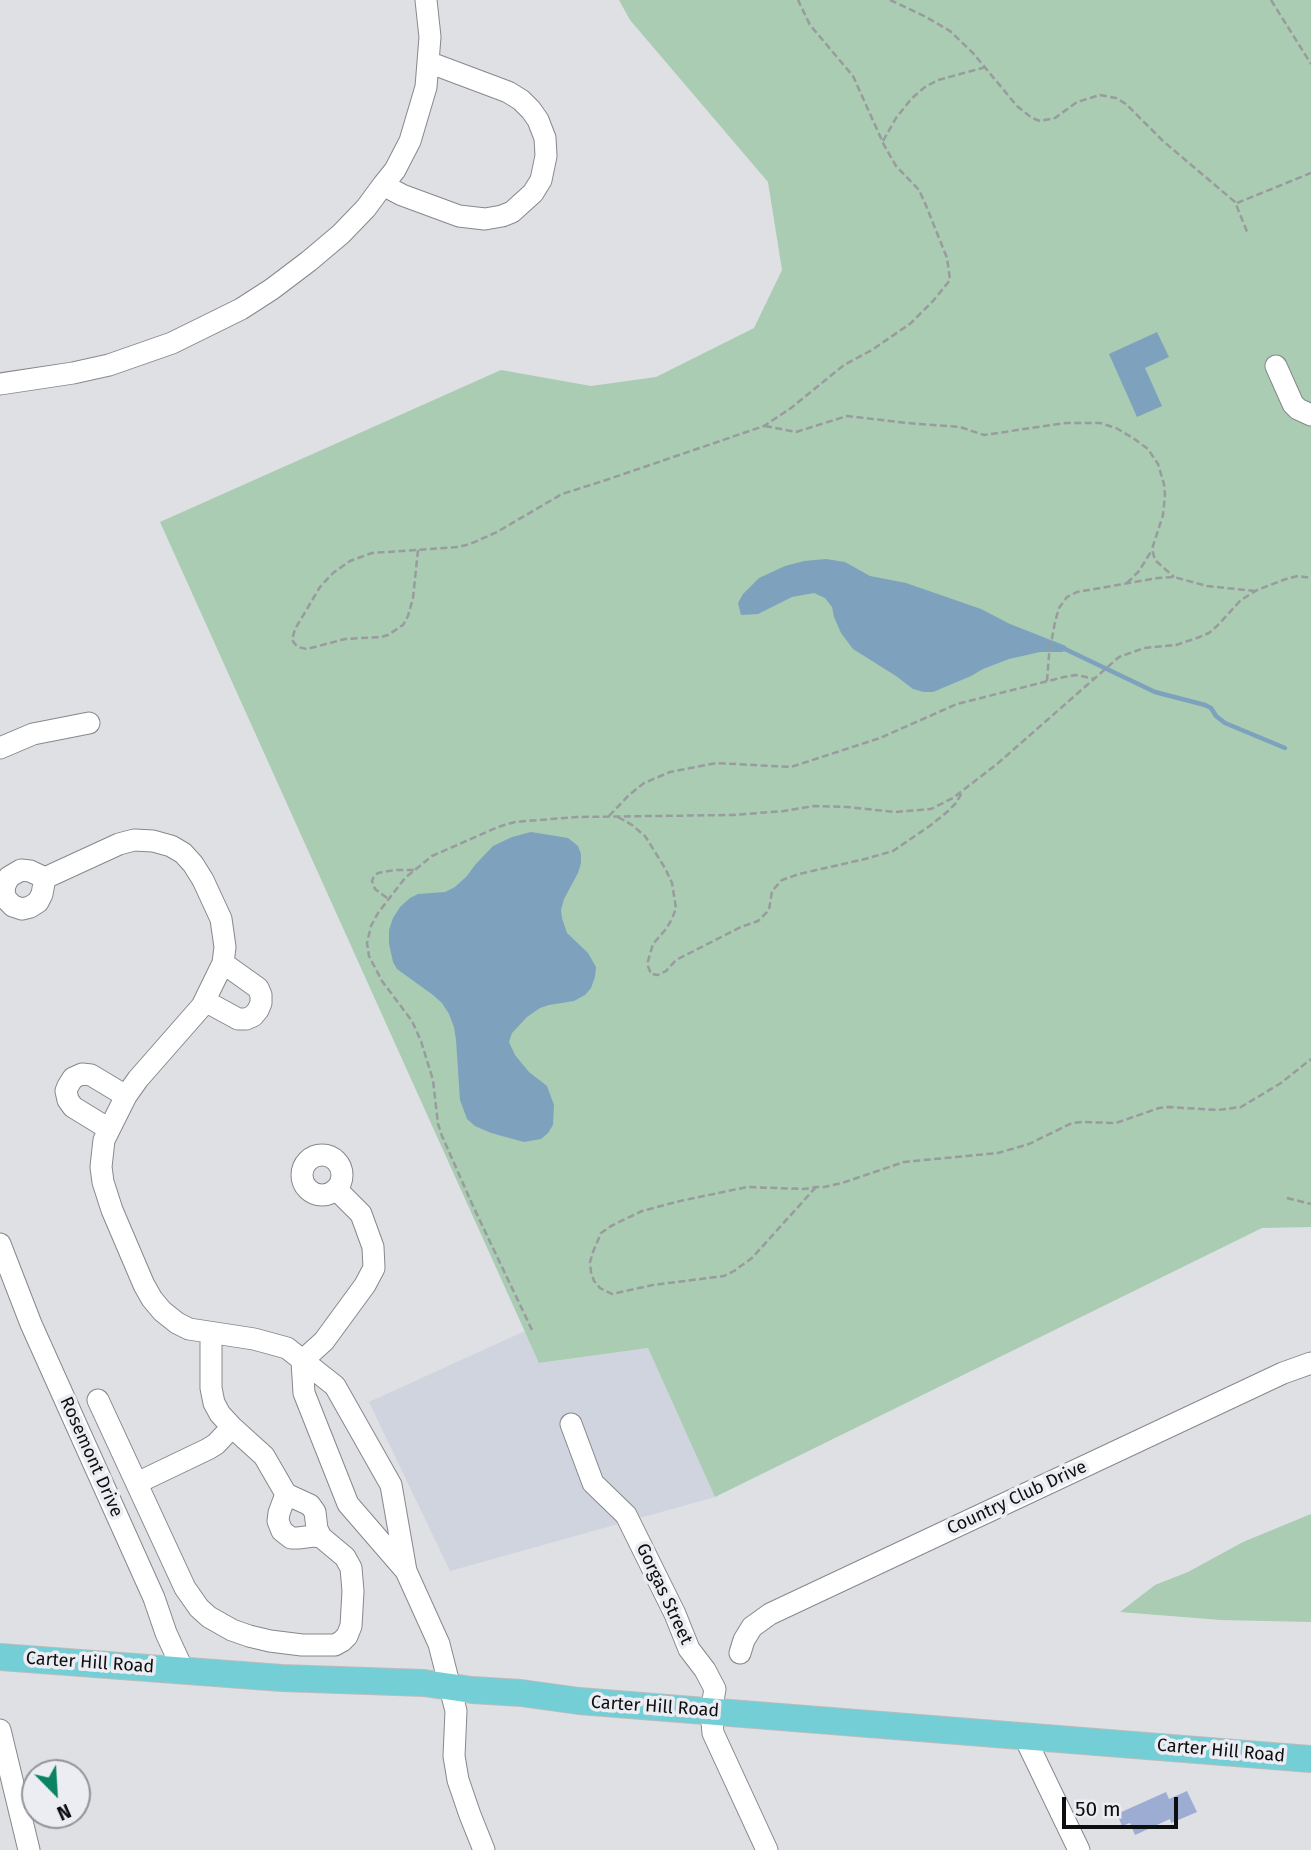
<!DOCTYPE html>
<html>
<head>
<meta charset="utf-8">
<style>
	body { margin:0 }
	#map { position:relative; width:1311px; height:1850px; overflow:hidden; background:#dee0e4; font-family:"Fira Sans",sans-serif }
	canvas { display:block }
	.north { position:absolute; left:21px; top:1759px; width:70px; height:70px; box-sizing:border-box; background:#ebedf2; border:2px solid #929497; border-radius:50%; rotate:156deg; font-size:19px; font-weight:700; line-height:28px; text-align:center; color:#0d0e0f }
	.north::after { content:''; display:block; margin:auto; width:24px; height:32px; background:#0b8362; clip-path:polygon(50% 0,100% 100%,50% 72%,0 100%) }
	.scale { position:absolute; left:1062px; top:1797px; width:116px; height:32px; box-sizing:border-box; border:4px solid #0d0e0f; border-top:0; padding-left:9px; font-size:21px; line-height:24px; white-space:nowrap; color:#0d0e0f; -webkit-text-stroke:5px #ebedf2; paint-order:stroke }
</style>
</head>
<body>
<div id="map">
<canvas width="1311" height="1850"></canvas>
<div class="north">N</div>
<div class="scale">50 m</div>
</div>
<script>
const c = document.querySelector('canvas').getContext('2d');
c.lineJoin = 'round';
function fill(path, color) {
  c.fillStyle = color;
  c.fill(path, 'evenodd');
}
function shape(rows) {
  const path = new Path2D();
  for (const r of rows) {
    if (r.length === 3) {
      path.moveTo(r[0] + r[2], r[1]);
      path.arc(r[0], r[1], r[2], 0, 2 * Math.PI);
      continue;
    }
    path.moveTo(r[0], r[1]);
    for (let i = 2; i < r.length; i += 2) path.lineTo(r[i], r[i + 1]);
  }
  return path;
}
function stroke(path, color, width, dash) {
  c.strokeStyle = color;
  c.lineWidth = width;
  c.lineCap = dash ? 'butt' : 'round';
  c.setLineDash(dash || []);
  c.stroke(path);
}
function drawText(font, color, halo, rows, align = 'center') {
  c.font = font + ' "Fira Sans",sans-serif';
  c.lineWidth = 7;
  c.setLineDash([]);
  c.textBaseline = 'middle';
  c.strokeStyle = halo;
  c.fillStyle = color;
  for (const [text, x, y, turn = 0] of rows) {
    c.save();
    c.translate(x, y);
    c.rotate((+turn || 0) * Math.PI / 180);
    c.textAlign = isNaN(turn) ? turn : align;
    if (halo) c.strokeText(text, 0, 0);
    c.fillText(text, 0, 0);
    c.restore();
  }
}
const built = shape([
	[525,1331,540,1363,648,1348,715,1497,450,1571,369,1402]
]);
const green = shape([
	[619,0,1311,0,1311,1227,1262,1228,715,1497,648,1348,539,1363,160,522,501,370,591,386,656,377,754,328,782,270,768,182,630,20],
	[1311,1514,1311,1622,1221,1620,1120,1612,1155,1585,1188,1572,1243,1542]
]);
const water = shape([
	[1157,332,1169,357,1145,368,1162,406,1137,417,1109,354],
	[826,559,845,562,870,576,906,583,981,609,1010,624,1066,646,1065,649,1063,652,1040,652,1009,659,983,669,971,676,933,692,924,692,913,689,896,676,853,649,841,633,834,617,832,607,825,598,814,593,792,597,758,614,741,615,738,603,743,594,759,578,785,566,804,561],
	[531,832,568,838,578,846,581,854,581,863,578,873,564,899,561,910,562,918,567,933,588,953,596,967,595,977,591,988,585,995,574,1001,549,1005,540,1008,527,1017,512,1033,509,1042,515,1055,529,1072,547,1086,554,1105,553,1125,548,1133,541,1139,524,1142,491,1133,475,1126,467,1119,460,1100,456,1040,454,1027,449,1014,442,1003,433,995,397,969,393,962,389,944,389,930,393,918,400,907,410,898,418,894,445,892,455,887,467,876,475,865,493,846,512,837]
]);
const stream = shape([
	[1065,649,1155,692,1205,705,1211,708,1216,716,1225,723,1285,748]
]);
const building = shape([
	[1187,1791,1197,1812,1171,1823,1170,1819,1135,1835,1130,1823,1122,1826,1117,1814,1166,1792,1169,1799]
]);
const path = shape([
	[890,0,926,17,950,31,973,53,1017,106,1032,118,1040,121,1055,118,1077,102,1100,95,1116,98,1126,104,1163,141,1235,202,1248,234],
	[1271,0,1311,64],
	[883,141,896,118,912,98,925,87,938,80,986,67],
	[1237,203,1311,173],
	[765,426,796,432,847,416,907,423,960,427,984,435,1065,423,1100,423,1116,428,1133,438,1148,449,1158,464,1164,484,1165,495,1163,515,1152,549,1155,560,1174,577],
	[418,550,413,598,408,616,403,625,388,635,381,637,345,639,307,649,298,647,295,644,292,640,295,629,320,587,333,573,350,561,372,553,458,547,470,544,497,532,562,494,606,480,764,426,791,408,844,365,872,350,911,323,933,301,950,280,947,258,925,203,919,190,896,166,884,145,853,76,810,25,798,0],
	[1127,583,1139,571,1152,550],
	[1047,681,1049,655,1055,622,1059,608,1067,597,1077,592,1158,578,1174,577,1207,586,1255,591],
	[609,816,629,795,644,783,670,772,716,763,791,767,880,738,957,704,1064,677,1076,675,1095,679],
	[618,817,632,825,645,836,665,868,672,883,676,908,672,919,666,929,653,944,648,961,648,966,651,974,658,975,666,971,676,960,741,927,758,921,769,910,772,891,782,880,799,874,865,859,893,851,931,825,947,812,956,803,963,791],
	[387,898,375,889,372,881,374,876,378,873,395,870,414,870],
	[816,1187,752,1258,734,1271,724,1276,653,1285,612,1294,600,1288,594,1281,591,1272,590,1262,593,1252,601,1233,611,1226,642,1211,680,1201,747,1187,804,1189,816,1187,824,1187,842,1183,904,1162,998,1153,1029,1144,1072,1123,1082,1122,1116,1123,1159,1108,1169,1107,1218,1110,1241,1107,1281,1083,1311,1059],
	[1287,1198,1311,1204],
	[532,1330,473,1206,442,1136,438,1124,433,1080,421,1041,412,1021,382,981,369,956,367,943,371,926,378,913,405,878,432,856,498,827,515,822,576,817,733,815,784,811,814,806,848,807,895,812,931,809,953,798,997,764,1119,657,1144,648,1176,645,1197,638,1209,633,1217,626,1241,600,1257,590,1286,579,1298,576,1311,578]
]);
const minor = shape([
	[383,185,402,195,459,216,485,219,502,216,512,212,533,193,541,180,546,156,545,138,538,120,531,110,521,100,508,92,428,62],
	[1276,366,1293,404,1298,409,1311,415],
	[0,384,73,373,109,365,172,343,241,309,272,289,309,261,341,234,366,208,383,185,395,170,410,141,426,87,430,37,426,0],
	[0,748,33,734,89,723],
	[21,870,30,871,45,878,42,894,38,902,30,907,22,909,13,906,6,899,4,892,5,885,9,877,21,870],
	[45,878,119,844,134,840,153,841,171,846,183,853,193,864,203,880,221,919,225,947,223,963,202,1006,138,1079,126,1096,104,1140,101,1167,103,1182,112,1210,144,1285,152,1299,162,1311,177,1323,189,1329,254,1339,287,1348,335,1386,391,1485,406,1571],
	[205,1001,238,1019,246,1019,253,1016,258,1010,261,1003,261,995,258,988,223,963],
	[109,1129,73,1107,68,1100,66,1091,68,1086,73,1078,82,1074,91,1075,126,1096],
	[322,1175,20],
	[336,1189,361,1214,373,1247,374,1268,365,1285,324,1341,302,1361,304,1393,348,1504,406,1571,439,1644,456,1711,454,1756,458,1780,470,1815,484,1850],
	[0,1244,31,1324,154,1598,166,1633,183,1670],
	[211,1333,211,1388,214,1403,220,1414,232,1427,264,1456,286,1494,310,1505,315,1512,317,1529,321,1537],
	[98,1400,185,1588,199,1608,209,1617,232,1630,249,1636,270,1641,302,1645,335,1645,342,1641,347,1636,351,1626,353,1591,351,1568,345,1557,321,1537,314,1536,298,1538,291,1538,282,1531,278,1521,279,1513,286,1494],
	[571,1424,593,1483,626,1515,675,1614,689,1649,705,1670,715,1689,711,1711,713,1733,767,1850],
	[137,1483,208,1449,216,1444,232,1427],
	[740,1653,744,1640,752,1627,770,1614,1283,1373,1311,1363],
	[0,1730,29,1850],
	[1024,1736,1079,1850]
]);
const major = shape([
	[0,1657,282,1678,424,1683,472,1690,521,1693,579,1701,1311,1759]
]);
const streetNames = [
	["Rosemont Drive",91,1457,66],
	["Country Club Drive",1017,1498,-25],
	["Gorgas Street",664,1594,65],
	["Carter Hill Road",90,1663,4],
	["Carter Hill Road",655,1707,4],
	["Carter Hill Road",1221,1751,5]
];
fill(built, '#cfd4df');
fill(green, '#a9ccb2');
fill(water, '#7ea2be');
stroke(stream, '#7ea2be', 4.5);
fill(building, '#9dacd2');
stroke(minor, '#86888c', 23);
stroke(major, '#bbbcbc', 28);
stroke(path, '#999b9e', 2.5, [7, 3.5]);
stroke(minor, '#fff', 21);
stroke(major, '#73ced6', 26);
drawText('18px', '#0d0e0f', '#ebedf2', streetNames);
</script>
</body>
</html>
